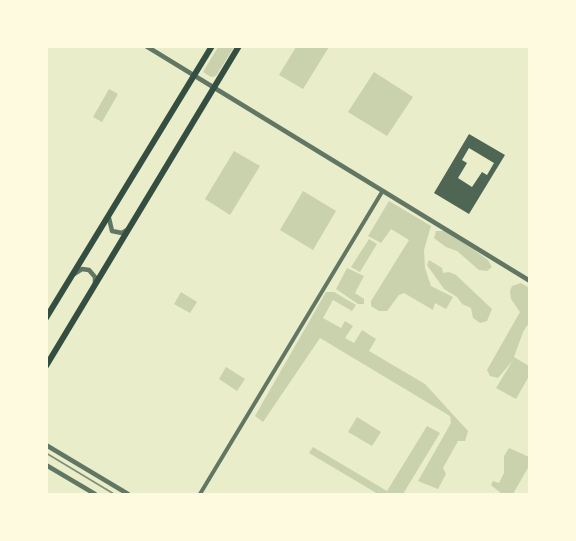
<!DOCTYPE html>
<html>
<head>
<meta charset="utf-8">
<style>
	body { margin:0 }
	#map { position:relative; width:576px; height:541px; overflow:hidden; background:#e9edc9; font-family:Overpass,sans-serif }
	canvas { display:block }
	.frame { position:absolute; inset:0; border:48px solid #fefae0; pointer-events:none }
</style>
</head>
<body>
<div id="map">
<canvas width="576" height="541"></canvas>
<div class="frame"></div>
</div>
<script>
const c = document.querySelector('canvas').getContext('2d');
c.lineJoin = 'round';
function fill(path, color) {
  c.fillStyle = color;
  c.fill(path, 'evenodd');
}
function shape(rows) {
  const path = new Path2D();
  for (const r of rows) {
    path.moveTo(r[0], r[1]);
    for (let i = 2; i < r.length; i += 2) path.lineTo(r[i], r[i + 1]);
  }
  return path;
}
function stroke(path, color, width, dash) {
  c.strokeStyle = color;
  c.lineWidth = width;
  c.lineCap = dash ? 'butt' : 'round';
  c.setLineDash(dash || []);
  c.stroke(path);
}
const green = shape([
	[218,47,234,47,216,76,211,77,203,72],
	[296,47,329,47,303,89,279,75],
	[374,72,413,97,387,136,348,112],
	[109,89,118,94,102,122,93,117],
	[234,151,260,166,230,215,205,199],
	[303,191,336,211,313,250,280,230],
	[389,201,431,226,424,250,425,268,431,286,453,297,446,309,435,303,433,310,404,293,399,295,387,311,379,311,371,306,371,301,409,240,391,229,381,243,368,236],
	[436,231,444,231,470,247,488,260,492,267,487,271,479,270,457,251,446,247,434,238],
	[369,239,377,244,360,272,351,267],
	[429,260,442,268,443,273,449,272,456,275,492,309,487,321,480,323,473,318,471,308,462,304,457,297,444,289,427,265],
	[347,268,364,276,355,293,364,299,364,304,358,304,336,289],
	[521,283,529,288,529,323,523,332,514,357,529,366,529,376,516,399,496,388,513,360,498,378,490,376,487,370,520,312,511,299,510,291,512,286],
	[181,292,197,302,190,313,174,304],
	[326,292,334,292,356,305,352,311,333,300,323,318,341,328,345,321,353,326,345,338,354,343,362,330,376,339,369,351,425,384,468,431,465,441,458,441,443,468,446,474,438,489,418,481,451,423,450,416,320,338,263,422,255,416],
	[226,367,245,379,237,391,219,379],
	[357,417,381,432,372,446,348,432],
	[427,426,440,433,403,494,378,494,309,453,313,447,387,491],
	[509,448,529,457,529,466,513,494,502,494,491,485,493,481,499,483,504,473,504,456]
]);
const building = shape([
	[469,134,505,155,469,214,434,193],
	[469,148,494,163,487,175,482,172,472,187,458,178,467,163,462,160]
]);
const minor = shape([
	[200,494,382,192]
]);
const tertiary = shape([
	[146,46,530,281],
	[109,218,112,231,122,233,127,230],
	[74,274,82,269,89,270,95,277,95,284],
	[46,445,128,494],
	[46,465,95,494]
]);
const primary = shape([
	[46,318,212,46],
	[46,366,239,46]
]);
const tram = shape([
	[46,453,114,494]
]);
fill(green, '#cad2ad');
fill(building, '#4f6655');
stroke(minor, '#617663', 4);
stroke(tertiary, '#617663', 4.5);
stroke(primary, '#344e41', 6);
stroke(tram, '#7c8e77', 1.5);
</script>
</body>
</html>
